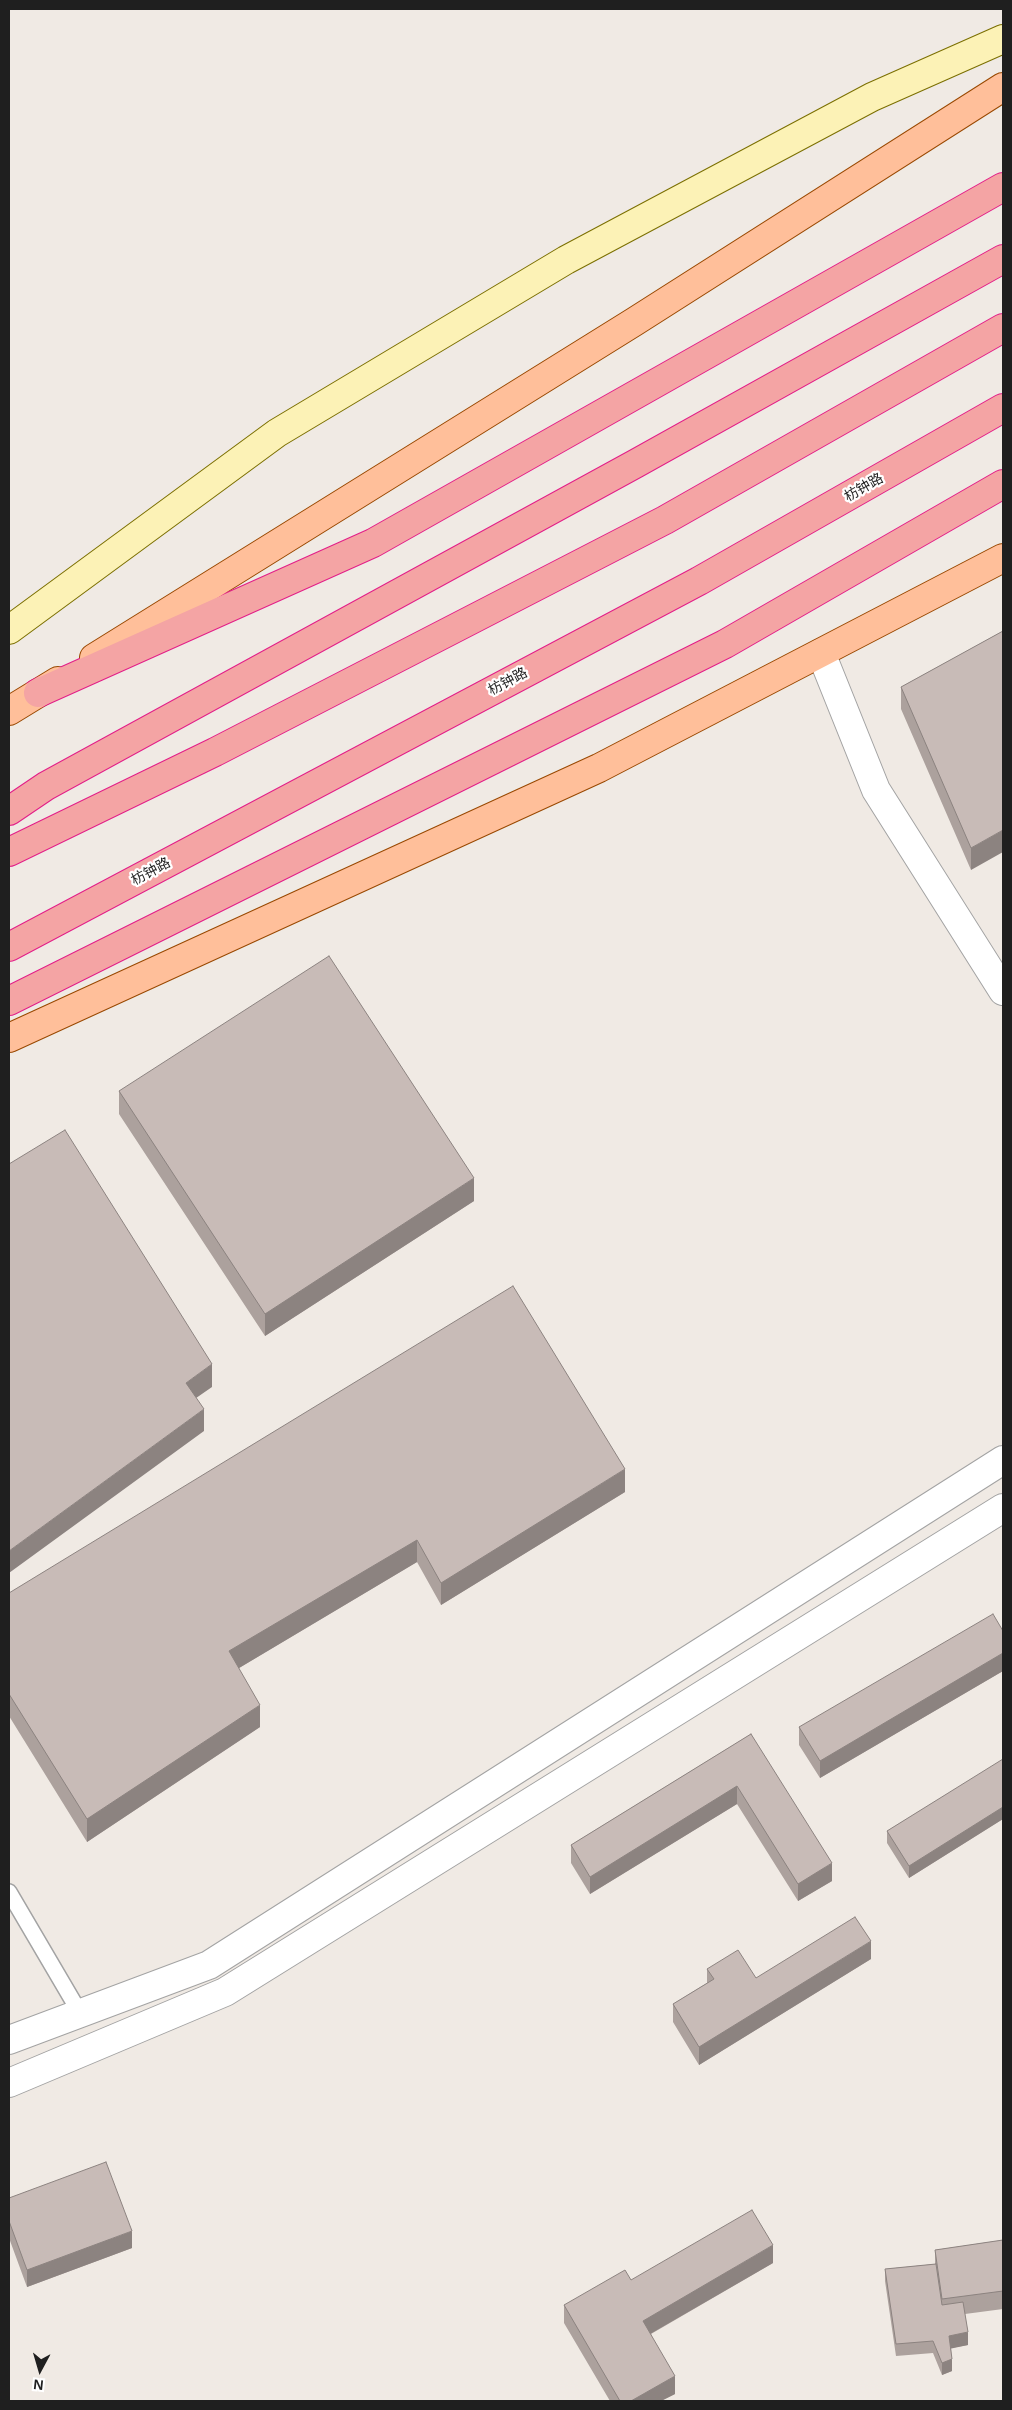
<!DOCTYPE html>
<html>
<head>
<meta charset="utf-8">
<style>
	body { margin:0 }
	#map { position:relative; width:1012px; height:2410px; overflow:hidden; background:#f0eae4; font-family:Helvetica,sans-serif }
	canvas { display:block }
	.frame { position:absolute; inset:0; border:10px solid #1f1f1f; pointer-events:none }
	.north { position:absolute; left:15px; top:2345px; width:50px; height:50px; -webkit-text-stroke:4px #fff; paint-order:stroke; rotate:186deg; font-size:14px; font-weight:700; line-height:20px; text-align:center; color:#1f1f1f }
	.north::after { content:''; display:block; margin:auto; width:18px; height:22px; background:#1f1f1f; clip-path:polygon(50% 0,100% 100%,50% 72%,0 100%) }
</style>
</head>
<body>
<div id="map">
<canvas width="1012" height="2410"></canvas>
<div class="frame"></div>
<div class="north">N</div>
</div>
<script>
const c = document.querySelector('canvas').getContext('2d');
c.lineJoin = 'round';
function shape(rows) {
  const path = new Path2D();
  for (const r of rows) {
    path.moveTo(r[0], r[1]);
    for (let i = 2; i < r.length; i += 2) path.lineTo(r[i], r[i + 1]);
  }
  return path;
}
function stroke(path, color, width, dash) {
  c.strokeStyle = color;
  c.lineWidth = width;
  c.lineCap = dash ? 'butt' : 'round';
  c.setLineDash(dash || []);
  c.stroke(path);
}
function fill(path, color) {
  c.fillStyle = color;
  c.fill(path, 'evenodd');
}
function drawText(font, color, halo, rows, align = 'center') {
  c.font = font + ' Helvetica,"Noto Sans SC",sans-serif';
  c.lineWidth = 4.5;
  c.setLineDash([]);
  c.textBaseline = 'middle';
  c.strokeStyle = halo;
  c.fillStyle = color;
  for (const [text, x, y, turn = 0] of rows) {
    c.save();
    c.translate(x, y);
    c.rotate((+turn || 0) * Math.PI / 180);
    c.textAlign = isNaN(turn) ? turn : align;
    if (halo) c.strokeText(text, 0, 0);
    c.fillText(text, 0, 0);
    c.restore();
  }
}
const service = shape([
	[9,1892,80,2013]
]);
const minor = shape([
	[821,653,876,790,1003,991]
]);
const tertiary = shape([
	[9,2040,209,1965,1003,1460],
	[9,2083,225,1992,1003,1508]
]);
const secondary = shape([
	[9,630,277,433,566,260,872,97,1003,39]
]);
const primary = shape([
	[94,658,634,322,1003,87],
	[9,711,58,681],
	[9,1038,599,768,1003,558]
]);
const trunk = shape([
	[38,693,373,543,1003,187],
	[9,811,46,786,635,464,1003,259],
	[9,852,215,752,665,520,1003,328],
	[9,947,699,581,1003,408],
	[9,1001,725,644,1003,484]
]);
const wall = shape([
	[1003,631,971,870,901,709,901,687],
	[119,1091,474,1201,265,1336,119,1114],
	[625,1492,441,1605,417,1562,239,1668,260,1727,87,1842,9,1716,9,1593],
	[1003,1631,1003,1671,820,1778,799,1745,799,1727],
	[751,1734,832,1881,798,1901,737,1804,590,1894,571,1863,571,1845],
	[1003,1760,1003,1819,909,1878,887,1843,887,1831],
	[871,1959,699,2065,673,2022,673,2004,707,1983,707,1969,756,1978],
	[9,2198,132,2248,27,2287,9,2238],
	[1003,2240,1003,2309,965,2314,968,2345,951,2348,952,2371,942,2375,933,2353,896,2356,885,2281,885,2269,935,2264,935,2250],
	[773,2263,651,2334,675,2394,661,2401,610,2401,564,2323,564,2305,631,2280]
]);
const shadedWall = shape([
	[1003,830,1003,852,971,870,971,848],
	[474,1178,474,1201,265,1336,265,1314],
	[212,1364,212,1387,186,1405,186,1383],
	[204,1409,204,1431,9,1573,9,1551],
	[625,1469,625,1492,441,1605,441,1583],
	[417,1540,417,1562,229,1674,229,1651],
	[1003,1653,1003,1671,820,1778,820,1761],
	[260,1705,260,1727,87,1842,87,1819],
	[737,1786,737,1804,590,1894,590,1877],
	[1003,1807,1003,1819,909,1878,909,1866],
	[832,1863,832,1881,798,1901,798,1884],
	[871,1941,871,1959,699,2065,699,2047],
	[132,2231,132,2248,27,2287,27,2270],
	[773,2245,773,2263,643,2338,643,2321],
	[968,2332,968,2345,949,2349,949,2336],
	[952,2359,952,2371,942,2375,942,2363],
	[675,2376,675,2394,661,2401,631,2401]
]);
const building = shape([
	[1003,631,1003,830,971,848,901,687,1003,631],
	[329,956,474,1178,265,1314,119,1091,329,956],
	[65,1130,212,1364,186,1383,204,1409,9,1551,9,1164,65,1130],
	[513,1286,625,1469,441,1583,417,1540,229,1651,260,1705,87,1819,9,1694,9,1593,513,1286],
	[993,1614,1003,1631,1003,1653,820,1761,799,1727,993,1614],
	[751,1734,832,1863,798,1884,737,1786,590,1877,571,1845,751,1734],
	[1003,1759,1003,1807,909,1866,887,1831,1003,1759],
	[855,1917,871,1941,699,2047,673,2004,714,1979,707,1969,738,1950,756,1978,855,1917],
	[106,2162,132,2231,27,2270,9,2221,9,2198,106,2162],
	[752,2210,773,2245,643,2321,675,2376,631,2401,620,2401,564,2305,625,2270,631,2280,752,2210],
	[1003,2240,1003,2291,942,2299,935,2250,1003,2240],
	[936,2264,942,2305,963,2302,968,2332,949,2336,952,2359,942,2363,933,2341,896,2344,885,2269,936,2264]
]);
const streetNames = [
	["枋钟路",864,488,-30],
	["枋钟路",508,682,-28],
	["枋钟路",151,872,-28]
];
stroke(service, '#a3a3a3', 18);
stroke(minor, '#a3a3a3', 30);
stroke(tertiary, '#a3a3a3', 30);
stroke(secondary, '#7b6f01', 30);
stroke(primary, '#994800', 30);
stroke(trunk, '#e21e88', 30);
stroke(service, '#fff', 15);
stroke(minor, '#fff', 28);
stroke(tertiary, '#fff', 28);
stroke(secondary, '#fcf2b6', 28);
stroke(primary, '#ffbf9a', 28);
stroke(trunk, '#f4a4a4', 28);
fill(wall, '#aca19d');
fill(shadedWall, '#8c8380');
fill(building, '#c8bbb7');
stroke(building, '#8c8380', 1);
drawText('14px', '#1f1f1f', '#fff', streetNames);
</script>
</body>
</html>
